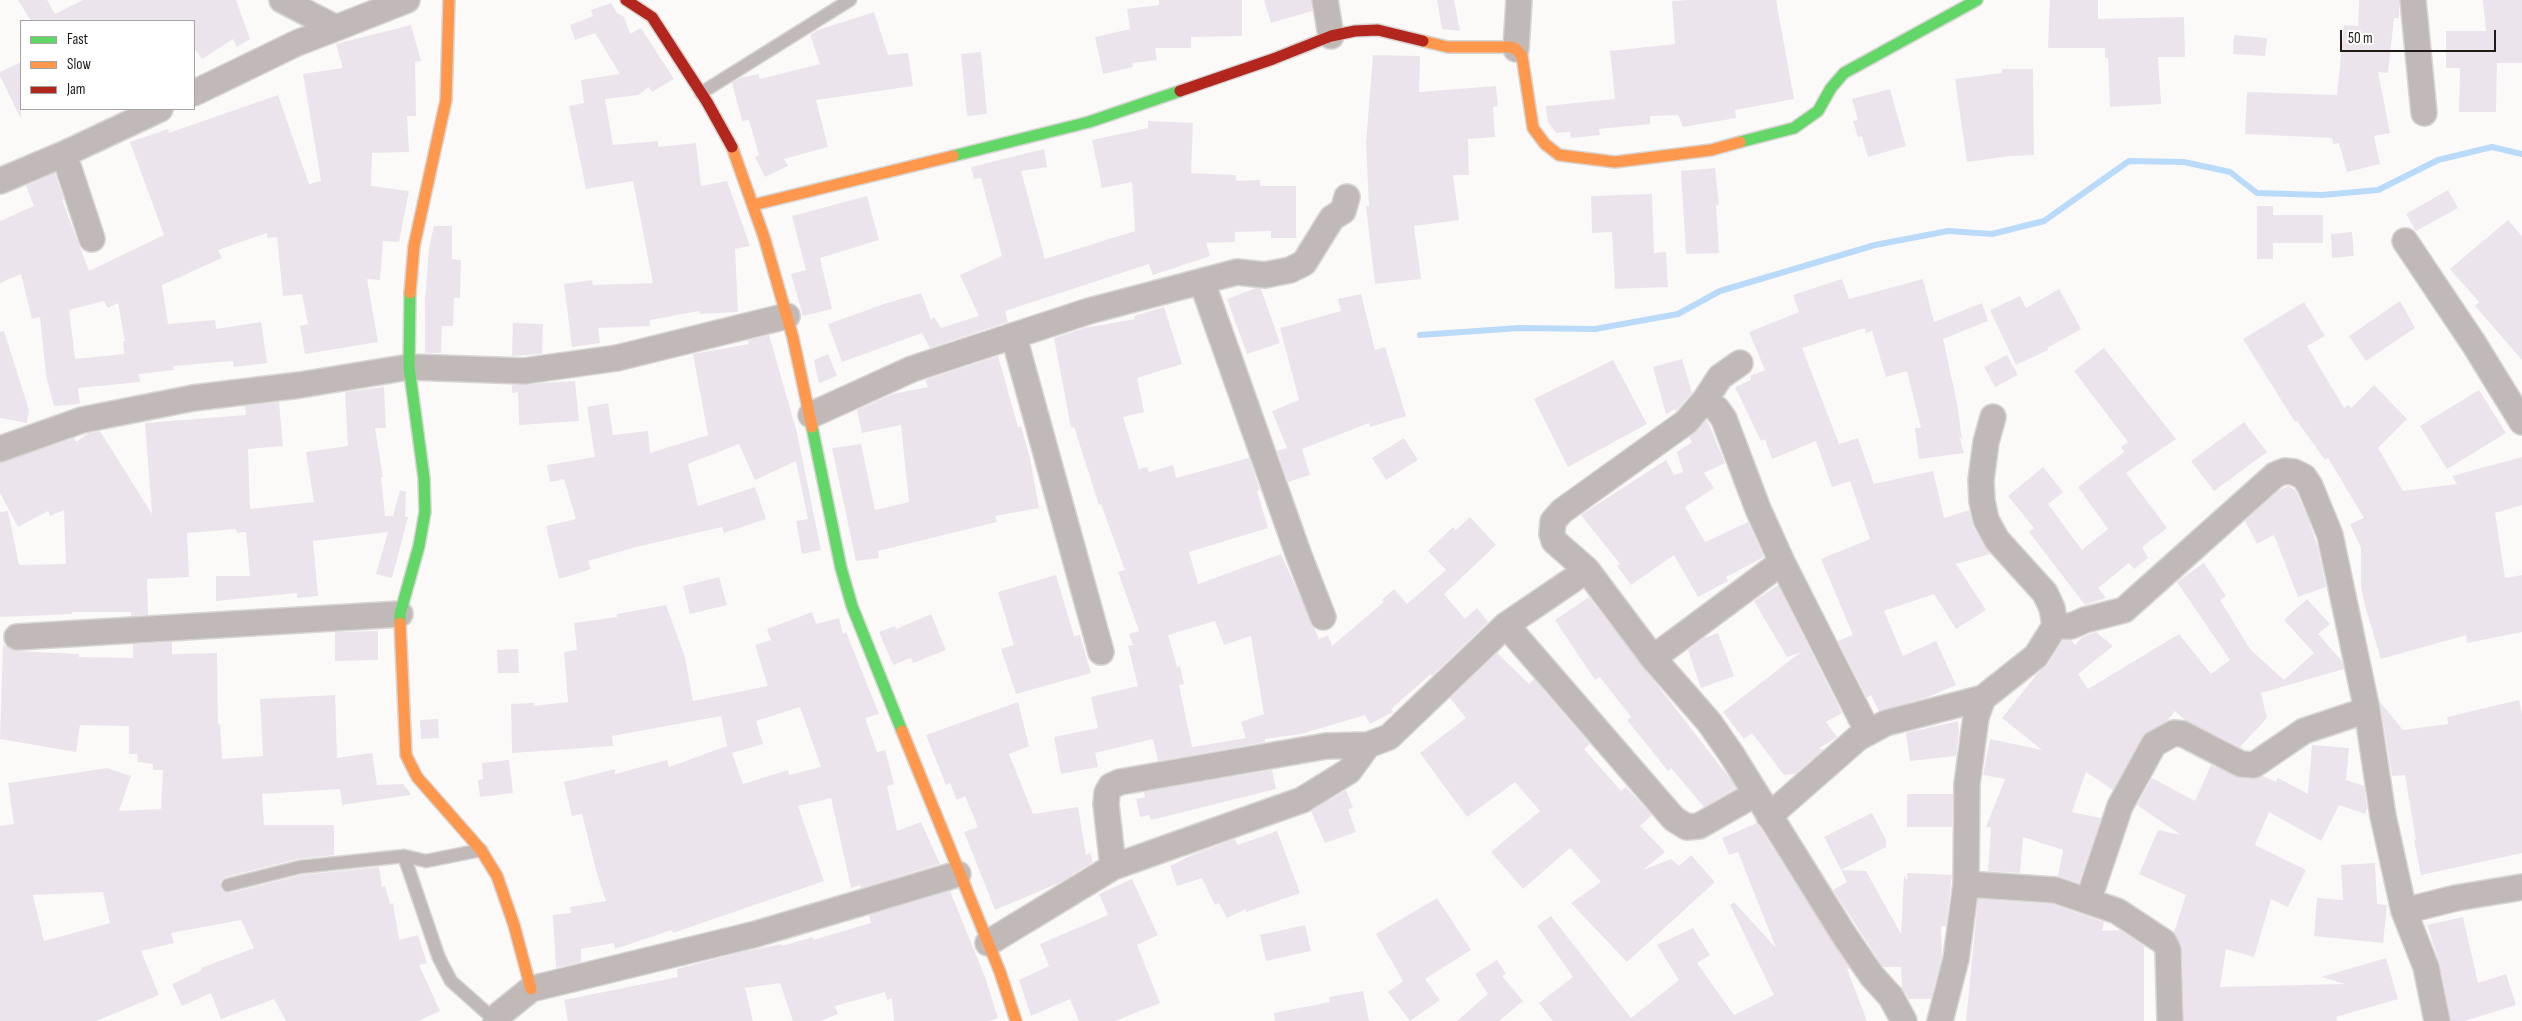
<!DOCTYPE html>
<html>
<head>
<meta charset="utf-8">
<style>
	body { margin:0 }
	#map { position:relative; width:2522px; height:1021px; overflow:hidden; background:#fcfaf8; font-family:"Sofia Sans Condensed",sans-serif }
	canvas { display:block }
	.legend { position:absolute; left:20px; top:20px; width:175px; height:90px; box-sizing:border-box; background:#fff; border:1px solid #a6a3a2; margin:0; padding:6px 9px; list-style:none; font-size:15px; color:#201916 }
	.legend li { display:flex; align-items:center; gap:10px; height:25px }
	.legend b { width:25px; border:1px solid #a6a3a2 }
	.scale { position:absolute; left:2340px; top:30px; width:156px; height:22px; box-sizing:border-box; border:2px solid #201916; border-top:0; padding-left:6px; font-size:15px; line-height:18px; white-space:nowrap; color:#201916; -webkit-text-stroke:4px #fff; paint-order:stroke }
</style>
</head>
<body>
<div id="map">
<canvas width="2522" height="1021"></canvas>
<ul class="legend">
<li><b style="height:6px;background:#63d668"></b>Fast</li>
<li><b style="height:6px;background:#ff974d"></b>Slow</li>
<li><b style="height:6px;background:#b3261e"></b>Jam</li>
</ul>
<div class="scale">50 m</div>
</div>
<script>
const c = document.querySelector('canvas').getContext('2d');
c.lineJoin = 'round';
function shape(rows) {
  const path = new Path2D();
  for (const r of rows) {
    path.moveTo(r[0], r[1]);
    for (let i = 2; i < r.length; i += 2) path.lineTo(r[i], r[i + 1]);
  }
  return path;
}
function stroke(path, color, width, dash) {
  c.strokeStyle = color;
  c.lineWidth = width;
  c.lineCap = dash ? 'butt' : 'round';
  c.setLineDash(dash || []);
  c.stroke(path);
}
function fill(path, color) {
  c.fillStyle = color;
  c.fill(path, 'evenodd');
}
const stream = shape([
	[1420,335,1519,328,1595,329,1678,314,1720,291,1875,245,1948,231,1992,234,2044,221,2129,161,2184,162,2230,172,2257,193,2322,195,2378,190,2438,160,2492,147,2522,154]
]);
const building = shape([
	[18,0,47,0,55,14,83,0,236,0,250,39,237,47,233,39,202,59,194,48,194,21,31,21],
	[1159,0,1242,0,1242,36,1191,37,1191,48,1155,48,1157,60,1132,63,1133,67,1103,74,1095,37,1130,29,1127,9,1159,5],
	[1264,0,1311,0,1312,11,1271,23],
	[1437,0,1454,0,1460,31,1442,29],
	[1690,0,1776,0,1794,99,1735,110,1736,118,1683,127,1678,115,1650,116,1650,124,1599,129,1600,135,1571,138,1570,132,1556,133,1548,122,1546,106,1615,99,1610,51,1675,44,1672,1],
	[2050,0,2098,0,2098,19,2184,17,2185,57,2158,57,2161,104,2110,107,2108,58,2105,58,2105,48,2048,48],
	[2359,0,2399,0,2399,18,2394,18,2388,73,2378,72,2390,133,2374,136,2380,164,2347,172,2339,143,2333,144,2332,138,2245,134,2247,92,2337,95,2344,25,2358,26],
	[2483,0,2522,0,2522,63,2497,63,2496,112,2459,112,2460,68,2446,68,2446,31,2486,31],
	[611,3,617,13,624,17,630,34,641,28,674,79,652,92,649,87,638,95,605,99,613,145,658,141,658,147,696,143,701,186,727,181,750,246,735,249,738,312,700,314,699,311,650,320,650,326,598,328,600,343,572,347,564,284,592,280,593,285,653,283,633,181,586,189,569,106,584,103,581,80,620,74,595,33,575,40,570,25,593,16,591,10],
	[874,12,888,55,908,53,913,86,816,100,828,147,784,159,788,166,765,177,755,157,759,155,749,120,742,121,732,83,740,78,758,74,760,79,820,64,810,35,818,30],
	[411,25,421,61,415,62,416,116,407,116,409,152,372,153,371,186,409,191,399,242,383,241,380,280,367,279,378,342,305,354,300,326,308,324,302,294,283,296,277,237,267,238,267,233,218,250,222,258,162,285,168,324,215,320,216,329,261,322,267,363,234,367,233,361,173,366,174,370,139,374,140,382,78,388,80,404,54,406,46,375,40,317,32,319,21,274,0,283,0,221,34,206,26,186,55,173,64,200,62,200,89,271,164,235,130,142,168,129,169,133,278,95,309,184,321,181,303,74,343,68,336,44],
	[104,301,108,308,118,303,125,341,123,341,124,354,75,359,69,310],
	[2234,35,2267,38,2265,56,2233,54],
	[981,52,987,114,967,116,961,54],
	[1373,55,1420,56,1419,92,1496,86,1498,106,1493,107,1495,137,1468,139,1469,175,1453,175,1459,220,1414,226,1421,279,1375,284,1366,206,1369,206,1366,143],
	[21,62,21,119,0,76,0,72],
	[2002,69,2033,69,2034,155,2010,156,1967,162,1955,79,2002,73],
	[1890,89,1906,146,1868,157,1862,136,1858,137,1853,121,1858,120,1852,99],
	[1148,121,1193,123,1191,173,1236,175,1236,181,1260,180,1260,186,1296,186,1296,238,1271,238,1271,231,1235,232,1235,242,1206,243,1210,256,1153,275,1149,264,1005,311,1008,322,930,348,922,333,842,362,828,324,884,304,921,293,931,320,934,317,941,328,979,316,960,275,1002,256,981,178,974,179,971,167,1044,149,1047,167,1021,171,1045,259,1135,231,1132,182,1102,188,1092,140,1148,128],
	[1715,168,1719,205,1716,205,1719,253,1686,254,1681,171],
	[2448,190,2458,208,2416,231,2406,214],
	[1652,194,1654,253,1666,252,1668,287,1615,289,1612,232,1592,233,1591,196],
	[867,196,879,240,820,258,832,309,803,316,791,274,806,270,792,216],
	[2257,206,2273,206,2273,215,2323,215,2323,243,2273,243,2273,259,2257,259],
	[2508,220,2522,236,2522,360,2475,306,2479,302,2450,269],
	[434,226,452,226,452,259,461,260,460,298,454,298,453,326,442,326,441,353,425,353,425,301,429,248],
	[2352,232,2354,256,2332,258,2331,234],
	[1842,279,1849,299,1923,279,1934,322,1982,303,1988,321,1943,339,1957,403,1962,440,1959,436,1964,453,1919,459,1915,428,1921,428,1907,371,1886,377,1872,331,1866,333,1865,328,1802,348,1839,444,1858,438,1874,484,1933,471,1944,518,1969,510,1973,527,1990,554,1956,564,1986,610,1956,629,1934,594,1884,611,1903,656,1936,641,1956,685,1928,697,1879,711,1871,695,1867,698,1838,641,1853,635,1821,559,1870,539,1850,481,1832,487,1816,441,1772,459,1765,439,1761,441,1735,387,1751,380,1750,376,1765,370,1749,332,1799,312,1793,295],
	[1256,288,1261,289,1280,343,1247,354,1227,299],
	[2059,289,2081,329,2047,348,2048,350,2016,365,1990,310,2020,296,2026,308],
	[1361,294,1375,350,1385,347,1406,416,1370,427,1369,423,1302,449,1310,475,1288,482,1277,451,1287,448,1272,411,1299,400,1280,328,1341,311,1338,299],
	[2400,301,2415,328,2366,361,2349,336],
	[2304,302,2325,336,2307,346,2344,408,2349,405,2351,408,2374,385,2407,419,2378,448,2403,491,2457,484,2452,476,2522,457,2522,505,2495,513,2505,578,2522,575,2522,632,2467,643,2466,635,2381,659,2365,606,2361,587,2361,548,2350,524,2364,518,2328,458,2325,460,2297,421,2295,422,2243,339],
	[1164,307,1182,364,1137,378,1144,412,1123,417,1139,469,1147,467,1149,472,1173,465,1176,478,1249,458,1260,490,1257,491,1268,528,1189,552,1198,584,1281,554,1319,639,1328,635,1332,646,1384,602,1382,600,1394,589,1407,604,1446,570,1428,551,1453,527,1456,530,1470,517,1496,545,1444,594,1465,619,1477,608,1488,622,1432,676,1431,674,1391,709,1393,712,1370,724,1365,715,1301,734,1265,739,1265,742,1158,761,1153,739,1095,753,1098,767,1061,774,1054,737,1098,728,1091,697,1138,686,1128,646,1133,645,1129,634,1139,631,1118,572,1125,570,1101,504,1099,505,1074,427,1071,428,1054,338,1084,328,1135,319,1134,316],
	[1215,621,1224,645,1251,636,1264,714,1241,722,1246,738,1192,747,1179,685,1184,684,1180,666,1177,667,1168,635],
	[513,323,543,324,542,354,512,356],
	[4,331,29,410,27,423,0,418,0,332],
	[769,335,797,433,821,550,802,554,796,521,808,519,796,461,755,480,739,444,688,464,698,506,755,487,766,519,724,533,722,527,636,547,588,561,591,569,559,579,546,526,576,519,564,479,550,482,547,465,595,457,587,407,608,403,613,435,648,431,650,453,708,435,693,354,749,344,748,340],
	[2104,348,2176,439,2126,473,2167,528,2142,547,2148,558,2134,569,2129,563,2098,588,2106,598,2085,605,2029,532,2034,528,2008,496,2043,467,2063,492,2048,504,2082,550,2108,529,2078,487,2124,452,2121,447,2128,442,2074,371],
	[828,354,837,376,819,383,814,360],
	[2007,355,2018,375,1995,387,1984,367],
	[998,356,1018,427,1021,426,1030,458,1039,508,995,516,997,522,878,551,879,558,856,561,832,448,861,444,875,510,909,502,901,425,862,433,857,410,893,394,928,387,925,380],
	[1682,359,1692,393,1676,411,1675,409,1666,414,1653,367],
	[1613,360,1647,424,1568,467,1534,399],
	[575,381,579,421,519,425,518,392,512,393,512,385],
	[384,387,386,428,375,428,383,477,381,477,385,516,393,516,400,490,406,492,405,517,408,517,392,578,376,574,388,532,313,541,318,596,297,598,297,593,216,601,216,576,250,576,246,532,237,533,236,529,187,533,189,577,147,579,148,615,131,616,131,612,72,612,72,614,0,617,0,512,8,511,19,565,66,564,64,510,50,516,48,511,18,527,0,493,0,463,74,438,76,442,89,433,100,431,152,514,145,423,246,415,245,406,279,402,283,446,248,449,250,509,314,502,306,452,348,446,345,392],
	[2479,390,2506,433,2447,469,2420,426],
	[1707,420,1725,463,1704,473,1714,488,1685,507,1705,542,1748,522,1764,557,1726,577,1728,581,1698,597,1674,555,1631,585,1617,566,1620,564,1581,515,1666,460,1674,475,1683,472,1677,452,1692,442,1689,437],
	[2244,422,2267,452,2214,491,2191,461],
	[1404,438,1418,460,1386,480,1372,458],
	[2289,486,2296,491,2308,518,2318,548,2326,587,2298,597,2274,535,2257,544,2245,521,2278,491],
	[2204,563,2226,596,2220,600,2250,649,2284,680,2314,653,2284,620,2307,599,2330,624,2318,634,2342,661,2344,669,2261,693,2267,718,2240,747,2185,720,2175,711,2168,720,2142,737,2113,790,2086,772,2072,812,2101,818,2079,883,2058,876,2063,850,2023,837,2020,873,1988,871,1991,827,1986,827,2005,779,1983,775,1990,739,2042,750,2002,718,2037,674,2048,664,2063,640,2071,640,2075,645,2082,637,2096,632,2113,646,2078,674,2088,689,2179,634,2211,674,2230,660,2177,582],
	[1056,575,1074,636,1080,635,1091,673,1016,694,1001,649,1014,645,998,592],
	[719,577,727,605,690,614,683,586],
	[1778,585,1842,713,1826,722,1837,737,1818,749,1824,749,1795,774,1784,775,1752,733,1744,739,1723,712,1801,652,1787,657,1754,601],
	[1589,597,1731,780,1736,788,1704,807,1671,768,1668,771,1627,720,1631,717,1600,677,1595,680,1555,620],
	[666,605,685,657,693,701,768,686,755,645,771,640,767,629,812,612,816,624,839,618,843,634,846,632,879,714,865,718,877,752,885,750,894,784,887,786,897,831,921,822,940,864,861,888,860,885,851,888,831,798,798,806,824,881,673,933,672,930,615,949,614,943,581,949,581,962,556,968,553,915,571,913,570,907,606,901,597,874,582,814,572,816,564,782,615,769,615,774,667,760,669,767,727,746,721,716,612,736,613,746,512,753,511,704,534,703,534,706,568,702,564,652,577,650,574,623,617,617,617,614],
	[800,707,821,767,789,775,788,770,743,784,732,753,763,744,756,721],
	[931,614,946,650,913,663,911,658,893,665,879,632,895,626,896,629],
	[378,631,378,660,335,661,335,632],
	[1718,633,1734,676,1701,688,1688,650,1704,638],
	[172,642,172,654,217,653,218,724,220,724,222,759,263,756,260,699,335,695,337,758,372,753,377,785,403,784,410,793,410,795,342,805,340,789,262,794,264,825,334,825,334,855,298,859,226,877,220,882,222,890,230,893,301,875,379,867,382,887,385,886,390,904,393,903,399,940,418,935,427,963,419,965,440,1011,418,1021,286,1021,274,999,221,1019,211,993,182,1006,172,984,202,970,201,968,254,948,241,920,171,933,174,943,141,951,159,995,96,1021,0,1021,0,826,14,824,8,783,107,768,131,776,119,811,161,809,163,770,153,770,153,764,138,762,137,754,129,754,129,726,80,725,76,752,0,739,3,645,17,651,79,654,79,657,133,658,133,644],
	[103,892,110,923,44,941,33,895],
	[518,649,519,673,498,673,497,650],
	[1497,653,1529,684,1534,679,1590,744,1584,749,1621,791,1626,787,1652,815,1640,826,1665,852,1643,870,1671,859,1679,866,1691,855,1715,882,1627,962,1571,903,1601,882,1570,848,1523,889,1491,852,1540,811,1515,782,1467,817,1420,753,1466,718,1450,698],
	[2519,700,2522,714,2522,853,2421,875,2414,840,2416,840,2405,775,2392,776,2380,702,2403,730,2448,724,2447,717],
	[1018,702,1029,746,1009,754,1033,814,1078,807,1086,855,1090,853,1093,862,1061,882,995,910,964,832,978,827,965,796,957,800,950,783,946,785,926,735],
	[438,719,439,738,421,739,420,720],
	[1958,721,1959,732,1956,756,1910,761,1906,733],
	[2312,745,2349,748,2346,780,2364,786,2367,808,2365,814,2339,805,2321,841,2269,812,2255,845,2306,870,2288,907,2271,899,2254,957,2226,949,2220,987,2345,984,2321,977,2386,958,2398,999,2336,1017,2337,1021,2184,1021,2182,950,2174,932,2186,895,2139,874,2158,830,2181,835,2137,805,2152,778,2195,801,2211,765,2240,778,2253,779,2263,776,2276,782,2278,778,2308,794],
	[509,760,513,793,480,797,478,780,483,779,482,763],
	[1272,770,1276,789,1151,820,1149,815,1140,817,1136,799,1145,797,1144,792],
	[1346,790,1353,808,1348,809,1356,832,1325,843,1311,811],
	[1907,794,1953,794,1952,827,1907,827],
	[1872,813,1886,840,1886,847,1841,870,1824,837],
	[1757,823,1850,969,1847,969,1867,1021,1553,1021,1539,1003,1573,977,1537,926,1551,916,1631,1018,1679,980,1657,945,1693,928,1710,955,1697,963,1734,1015,1774,995,1730,905,1734,902,1776,948,1738,852,1729,855,1722,838],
	[1277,831,1300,893,1246,912,1246,909,1227,918,1219,903,1215,905,1202,878,1177,886,1170,866,1194,854,1235,839,1238,845],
	[2375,863,2377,904,2387,905,2383,943,2314,936,2317,898,2343,900,2341,865],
	[1841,870,1866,871,1901,934,1904,875,1907,881,1907,873,1952,875,1946,926,1941,926,1942,956,1931,999,1909,999,1902,988,1901,967,1883,967,1833,890,1847,882],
	[1132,879,1158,935,1137,945,1160,1003,1115,1021,1079,1021,1070,999,1031,1016,1019,980,1049,966,1040,944,1108,915,1099,894],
	[950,891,985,977,998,1018,989,1021,894,1021,892,998,887,1000,885,992,835,1006,838,1014,820,1021,793,1021,780,983,745,988,753,1021,568,1021,564,1000,678,977,677,969,741,952,782,944,782,946,813,937,813,940,871,923,869,915],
	[1437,898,1471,950,1425,979,1440,1000,1410,1021,1388,992,1403,981,1376,934],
	[1978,899,2052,904,2104,922,2102,931,2120,930,2144,946,2144,1021,1966,1021],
	[2463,917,2478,983,2506,974,2516,1005,2465,1021,2451,1021,2440,964,2427,925],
	[1305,925,1311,951,1266,961,1260,935],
	[1497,960,1506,974,1502,976,1523,1001,1499,1021,1457,1021,1488,994,1475,974],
	[1363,991,1369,1021,1275,1021,1274,1013,1330,1002,1329,997]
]);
const lane = shape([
	[701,93,850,0],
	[404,856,439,958,451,981,496,1021],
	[228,885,300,867,404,856,426,861,481,850]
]);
const street = shape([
	[282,0,336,28,407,0],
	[1325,0,1331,36],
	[2413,0,2424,113],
	[1516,49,1519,0],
	[194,93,297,43,336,28],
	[64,154,92,239],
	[0,181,64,154,160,109],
	[2405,241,2474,344,2522,422],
	[1202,282,1298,553,1323,617],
	[1014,337,1101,652],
	[1740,363,1720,377,1705,400,1686,422,1562,511,1553,521,1552,534,1554,541,1587,570,1653,658,1709,722,1732,755,1844,935,1872,976,1891,997,1904,1021],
	[1705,400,1717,409,1724,419,1758,509,1782,562,1868,732],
	[811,415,912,369,1089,311,1237,272,1265,275,1290,270,1304,263,1332,218,1343,211,1347,197],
	[0,449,82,420,193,398,300,385,409,367,524,371,617,358,787,316],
	[1506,625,1674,819,1687,827,1699,826,1755,794],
	[2055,626,2071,626,2085,620,2124,610,2275,475,2285,471,2294,472,2304,477,2310,486,2330,535,2367,710,2383,816,2404,911,2426,967,2437,1021],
	[17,637,400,614],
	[1653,658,1782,562],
	[1769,816,1858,738,1886,723,1983,698],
	[1113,867,1106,804,1107,793,1111,786,1120,782,1326,746,1368,745],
	[1966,884,2055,890,2117,911,2164,942,2168,950,2170,1021],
	[2088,901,2120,806,2154,744,2174,733,2183,734,2241,764,2254,765,2304,731,2367,710],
	[2404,911,2456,898,2522,887],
	[988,943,1113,867,1302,800,1349,771,1368,745,1389,737,1506,625,1587,570],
	[496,1021,500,1014,531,989,756,934,958,874],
	[1940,1021,1956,959,1966,884,1967,784,1976,717,1983,698,2036,656,2055,626,2052,608,2045,593,1997,540,1986,520,1982,501,1981,480,1986,442,1993,417]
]);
const fast = shape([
	[1740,142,1794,128,1818,111,1831,88,1844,73,1977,0],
	[953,156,1089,122,1180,91],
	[812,427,841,568,852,606,902,731],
	[400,623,400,614,419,546,425,512,424,478,409,367,410,293]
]);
const slow = shape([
	[1423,41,1448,47,1510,47,1516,49,1522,56,1533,128,1545,144,1559,155,1615,162,1711,150,1740,142],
	[732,147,764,237,793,338,812,427],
	[753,205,953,156],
	[410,293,414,246,446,100,449,0],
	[400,623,406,755,417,777,481,850,497,876,514,925,531,989],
	[902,731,1000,972,1016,1021]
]);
const jam = shape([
	[626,0,652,17,707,102,732,147],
	[1180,91,1273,59,1331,36,1355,31,1378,30,1423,41]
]);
stroke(stream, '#badaf9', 6);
fill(building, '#ece4ec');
stroke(lane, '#d8d6d5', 15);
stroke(street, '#d8d6d5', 28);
stroke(fast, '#d8d6d5', 14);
stroke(slow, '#d8d6d5', 14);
stroke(jam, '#d8d6d5', 14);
stroke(lane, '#c1b9b7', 12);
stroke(street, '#c1b9b7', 25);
stroke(fast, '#63d668', 11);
stroke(slow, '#ff974d', 11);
stroke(jam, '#b3261e', 11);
</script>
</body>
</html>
